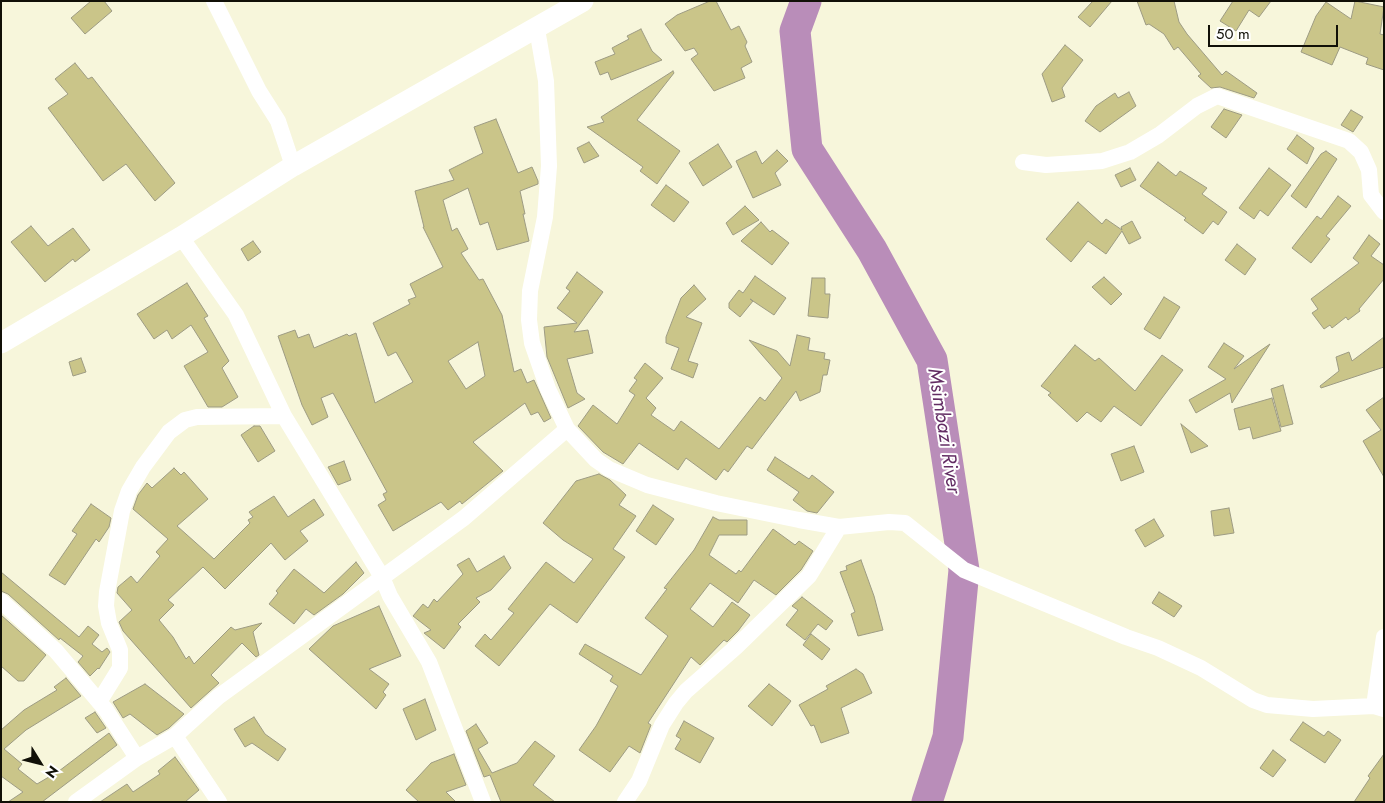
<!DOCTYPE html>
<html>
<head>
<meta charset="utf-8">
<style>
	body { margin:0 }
	#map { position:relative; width:1385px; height:803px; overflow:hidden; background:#f7f6db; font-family:Jost,sans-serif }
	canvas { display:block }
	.frame { position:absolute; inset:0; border:2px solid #111007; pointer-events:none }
	.north { position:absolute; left:15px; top:738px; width:50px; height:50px; -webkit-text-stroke:4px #fff; paint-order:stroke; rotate:126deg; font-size:14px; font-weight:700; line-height:20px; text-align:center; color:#111007 }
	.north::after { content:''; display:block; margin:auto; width:18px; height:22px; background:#111007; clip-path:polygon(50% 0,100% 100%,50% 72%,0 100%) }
	.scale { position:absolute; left:1208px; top:25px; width:130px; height:22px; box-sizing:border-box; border:2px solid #111007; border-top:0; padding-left:6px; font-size:15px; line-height:18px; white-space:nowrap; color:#111007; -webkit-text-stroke:4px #fff; paint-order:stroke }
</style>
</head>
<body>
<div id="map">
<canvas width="1385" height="803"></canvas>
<div class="frame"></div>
<div class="north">N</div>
<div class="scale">50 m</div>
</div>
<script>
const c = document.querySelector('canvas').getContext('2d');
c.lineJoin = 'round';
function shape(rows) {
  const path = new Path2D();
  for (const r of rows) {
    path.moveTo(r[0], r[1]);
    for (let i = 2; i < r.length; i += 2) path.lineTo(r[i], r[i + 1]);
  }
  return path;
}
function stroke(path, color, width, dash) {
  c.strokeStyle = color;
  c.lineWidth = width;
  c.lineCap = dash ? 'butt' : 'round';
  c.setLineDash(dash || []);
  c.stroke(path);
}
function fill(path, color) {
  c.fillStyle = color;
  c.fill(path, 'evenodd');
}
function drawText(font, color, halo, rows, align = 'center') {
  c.font = font + ' Jost,sans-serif';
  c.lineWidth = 4;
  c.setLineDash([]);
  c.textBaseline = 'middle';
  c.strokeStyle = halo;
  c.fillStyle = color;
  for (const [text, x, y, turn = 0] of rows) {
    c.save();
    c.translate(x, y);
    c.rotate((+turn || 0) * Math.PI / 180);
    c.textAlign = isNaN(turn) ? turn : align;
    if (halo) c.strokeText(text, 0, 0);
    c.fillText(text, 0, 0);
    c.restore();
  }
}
const river = shape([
	[806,1,795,31,807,149,872,250,932,360,964,570,948,737,927,802]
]);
const building = shape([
	[91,1,104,1,112,11,85,34,71,18,91,1],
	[710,1,716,1,731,30,739,26,747,42,745,46,752,62,741,68,745,78,714,91,691,59,698,54,694,48,685,51,665,24,677,15,710,1],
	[1093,1,1112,1,1090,27,1078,17,1093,1],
	[1137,1,1174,1,1179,22,1187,34,1222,75,1226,71,1257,93,1254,98,1220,87,1211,88,1198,76,1201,74,1178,47,1174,50,1164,34,1149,24,1146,25,1137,1],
	[1233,1,1271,1,1259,17,1249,10,1236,31,1220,21,1233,1],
	[1355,1,1384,7,1380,34,1384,35,1384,70,1366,64,1368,58,1340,47,1332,65,1301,52,1316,16,1326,2,1351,19,1355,1],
	[641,29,652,51,662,60,611,80,608,72,600,75,595,62,615,54,612,48,629,39,627,36,641,29],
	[1065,45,1083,60,1062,88,1065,97,1052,102,1042,74,1065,45],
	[75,63,88,79,92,77,175,183,155,201,126,164,103,181,48,108,68,94,55,79,75,63],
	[673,71,674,73,637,120,680,151,657,184,640,171,643,167,587,127,604,122,601,117,673,71],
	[1129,92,1136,106,1100,132,1085,121,1096,106,1115,93,1118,98,1129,92],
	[1224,109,1242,115,1226,138,1211,127,1224,109],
	[1351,110,1363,117,1353,132,1341,125,1351,110],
	[496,119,518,173,532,167,538,181,538,184,520,191,525,214,523,214,529,241,497,250,488,222,480,225,468,188,443,200,452,231,457,228,468,249,461,253,479,280,483,279,502,315,514,372,521,369,527,383,534,380,551,418,544,422,538,412,531,415,525,403,473,442,503,471,462,504,460,501,448,510,441,502,393,531,378,505,386,500,383,494,387,492,333,393,321,398,328,417,312,425,302,405,278,336,295,330,298,338,309,334,314,348,347,334,349,336,356,333,375,403,413,382,396,352,388,356,373,323,410,304,408,300,416,297,410,284,443,267,423,227,424,227,415,191,454,180,449,170,483,153,474,127,496,119],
	[478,342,485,376,466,389,448,361,478,342],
	[1297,135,1314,148,1307,164,1287,149,1297,135],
	[589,142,599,156,584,163,577,148,589,142],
	[718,144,732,167,703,186,689,163,718,144],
	[777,150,788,161,775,173,781,185,753,198,736,161,756,151,762,164,777,150],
	[1326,151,1337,159,1306,208,1291,196,1321,154,1326,151],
	[1158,162,1176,176,1180,171,1207,188,1202,194,1227,212,1218,225,1213,221,1203,234,1184,220,1186,218,1140,186,1158,162],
	[1130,168,1136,180,1121,187,1115,175,1130,168],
	[1269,168,1291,185,1268,216,1260,210,1254,219,1239,208,1269,168],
	[666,185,689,202,674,222,651,205,666,185],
	[1338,196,1351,206,1326,236,1330,239,1311,263,1292,248,1317,216,1321,219,1338,196],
	[1078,202,1102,224,1106,219,1122,230,1121,227,1132,221,1141,238,1129,244,1122,231,1106,254,1088,241,1071,262,1046,239,1078,202],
	[745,206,759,220,733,235,726,223,745,206],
	[761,222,770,232,772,230,789,243,772,265,741,241,761,222],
	[31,226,48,246,73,228,90,250,75,262,73,259,45,282,11,242,31,226],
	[1369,235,1380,244,1371,256,1384,265,1384,279,1359,309,1360,311,1348,320,1346,317,1332,328,1330,325,1324,329,1312,313,1318,309,1311,299,1359,263,1353,258,1369,235],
	[253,241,261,252,248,261,241,249,253,241],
	[1237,244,1256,259,1245,275,1225,260,1237,244],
	[577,272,603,292,574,332,588,330,593,353,567,359,577,393,585,399,568,408,547,357,544,327,577,323,557,308,570,291,566,288,577,272],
	[755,276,786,298,774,315,750,299,753,301,740,317,729,308,729,303,739,290,743,293,755,276],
	[1104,277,1122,294,1111,305,1092,287,1104,277],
	[812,278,825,278,825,294,830,294,828,318,808,316,812,278],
	[187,283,208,316,204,318,229,361,222,368,238,397,222,407,208,407,184,366,208,352,191,325,172,339,167,330,154,339,137,314,187,283],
	[694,285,706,299,686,317,702,323,688,361,698,364,693,378,671,369,679,348,666,343,666,337,681,298,694,285],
	[1164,297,1180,307,1160,339,1144,329,1164,297],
	[797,335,810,338,808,350,825,353,824,359,830,360,827,375,823,375,820,392,800,401,796,391,752,449,747,446,728,472,724,469,716,480,686,458,678,470,639,443,623,464,603,452,578,426,593,405,617,424,635,395,629,391,637,380,634,378,645,363,663,378,646,398,656,408,651,415,674,431,681,421,719,449,760,397,765,401,782,378,749,340,777,351,790,366,797,335],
	[1384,337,1384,367,1321,388,1320,386,1339,371,1336,357,1349,352,1352,361,1384,337],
	[1224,343,1244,356,1234,369,1270,344,1232,403,1230,393,1196,413,1189,400,1226,379,1208,367,1224,343],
	[1075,345,1095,361,1099,358,1135,391,1162,355,1183,370,1141,426,1114,406,1101,422,1087,412,1077,422,1048,395,1051,393,1041,386,1075,345],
	[81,358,86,372,73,376,69,362,81,358],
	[1283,385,1293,424,1281,427,1271,389,1283,385],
	[1384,397,1384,477,1363,441,1381,430,1366,410,1384,397],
	[1272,398,1281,431,1253,439,1250,427,1239,430,1234,409,1272,398],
	[1181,424,1208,446,1191,453,1181,424],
	[254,426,260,426,275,451,258,462,241,435,254,426],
	[1134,446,1144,472,1121,481,1111,454,1134,446],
	[775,457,809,479,812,475,834,492,817,513,807,511,793,500,799,492,767,470,775,457],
	[344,461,351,480,338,485,328,467,344,461],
	[174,468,181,475,184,472,208,499,177,526,214,559,250,523,248,520,253,517,249,512,274,496,288,517,314,499,324,515,300,531,308,541,285,560,271,543,225,589,203,567,168,600,174,605,159,620,173,637,186,659,189,656,194,664,231,627,235,630,262,623,253,632,259,655,256,657,242,643,211,675,219,683,191,708,123,631,119,622,132,610,117,593,118,587,131,576,137,583,160,556,156,552,168,539,133,509,138,495,147,483,152,488,174,468],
	[599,474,610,480,626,495,619,505,636,516,613,549,625,557,577,623,550,604,499,666,475,646,485,634,491,640,514,613,508,609,546,562,574,583,593,559,563,540,543,523,576,481,599,474],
	[91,504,111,518,109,527,99,542,96,539,65,585,49,575,77,534,72,531,91,504],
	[653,505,674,519,656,545,636,531,653,505],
	[1229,508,1234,533,1214,536,1211,511,1229,508],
	[713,517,719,520,747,520,747,535,719,535,709,555,736,574,739,570,741,572,773,529,795,545,799,541,813,551,801,570,776,595,754,580,738,603,710,583,690,609,713,627,732,602,750,615,738,631,727,642,724,640,700,665,691,657,648,723,651,725,640,753,629,746,610,772,579,750,596,726,618,686,610,681,613,676,579,654,585,644,641,675,668,636,645,618,667,589,664,588,694,550,713,517],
	[1154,519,1164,536,1145,547,1135,530,1154,519],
	[504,556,511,568,491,590,476,598,480,602,458,624,461,627,444,649,424,633,431,630,413,616,423,604,428,608,434,599,437,602,463,574,457,565,469,558,477,572,504,556],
	[861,560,874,596,883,630,858,636,851,614,855,612,840,572,847,570,846,566,861,560],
	[356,562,364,573,343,594,314,615,306,609,294,624,269,604,278,593,276,591,294,569,324,593,356,562],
	[1,572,79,637,88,626,99,635,92,644,102,652,107,648,110,652,99,669,98,668,90,676,78,662,83,656,60,638,59,640,8,594,1,591,1,572],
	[1159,592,1182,606,1174,617,1152,603,1159,592],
	[802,597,833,621,826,630,818,624,805,640,786,625,798,610,792,606,802,597],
	[379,606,401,656,369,669,389,684,383,692,386,695,376,709,309,649,333,626,379,606],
	[1,615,46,655,24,681,18,681,1,666,1,615],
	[811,634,830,649,822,660,803,645,811,634],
	[856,669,863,674,872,693,841,708,849,733,821,743,814,725,811,726,799,705,828,689,826,686,856,669],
	[66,678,81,696,26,730,4,749,22,764,18,769,37,784,59,771,109,733,117,745,42,802,8,802,23,792,1,776,1,730,24,710,57,690,54,687,66,678],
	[145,684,184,714,169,728,157,735,130,714,123,718,113,702,145,684],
	[769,684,791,701,772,726,748,706,769,684],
	[425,699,436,730,416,740,403,709,425,699],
	[95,712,106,728,97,733,85,718,95,712],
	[254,717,265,734,286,749,278,761,252,743,245,747,234,729,254,717],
	[684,721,714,738,700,763,675,749,681,739,676,736,684,721],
	[1303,722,1324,736,1328,731,1341,740,1325,763,1290,740,1303,722],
	[476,724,488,743,478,749,492,773,517,763,535,741,555,756,533,785,555,802,501,802,490,775,484,777,466,731,476,724],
	[1273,750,1286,760,1273,777,1260,768,1273,750],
	[454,754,466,785,446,792,456,802,419,802,406,790,431,763,454,754],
	[1384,754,1384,802,1354,802,1370,778,1368,776,1384,754],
	[175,757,199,790,185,802,100,802,127,784,133,792,160,774,158,771,175,757]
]);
const minor = shape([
	[214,1,259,91,278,121,293,166],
	[537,29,546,81,549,166,545,217,530,291,529,320,532,343,548,389,567,429,596,460,609,469,647,485,716,503,799,520,839,527,889,522,905,523,964,570,1126,637,1158,648,1201,668,1253,700,1267,705,1313,709,1374,706,1384,709],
	[1023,162,1046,165,1076,163,1102,161,1130,152,1159,135,1197,106,1217,96,1349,141,1361,152,1369,170,1371,195,1384,212],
	[181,237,236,315,284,416,382,577,390,596,429,662,483,802],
	[1,601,56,651,106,710,137,758],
	[99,702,120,668,120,650,109,623,106,606,107,592,122,511,129,491,143,467,169,432,185,420,197,417,284,416],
	[1374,706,1384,637],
	[175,736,219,802],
	[76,802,137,758,175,736,218,697,464,518,567,429],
	[625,802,639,781,662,725,676,703,686,691,736,647,809,576,839,527]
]);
const tertiary = shape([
	[1,343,181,237,293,166,583,1]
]);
const waterNames = [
	["Msimbazi River",943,431,81]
];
stroke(river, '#b98db9', 31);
fill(building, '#cac589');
stroke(building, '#9d9b83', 1);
stroke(minor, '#fff', 16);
stroke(tertiary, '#fff', 21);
drawText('italic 20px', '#632d64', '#fff', waterNames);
</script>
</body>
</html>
